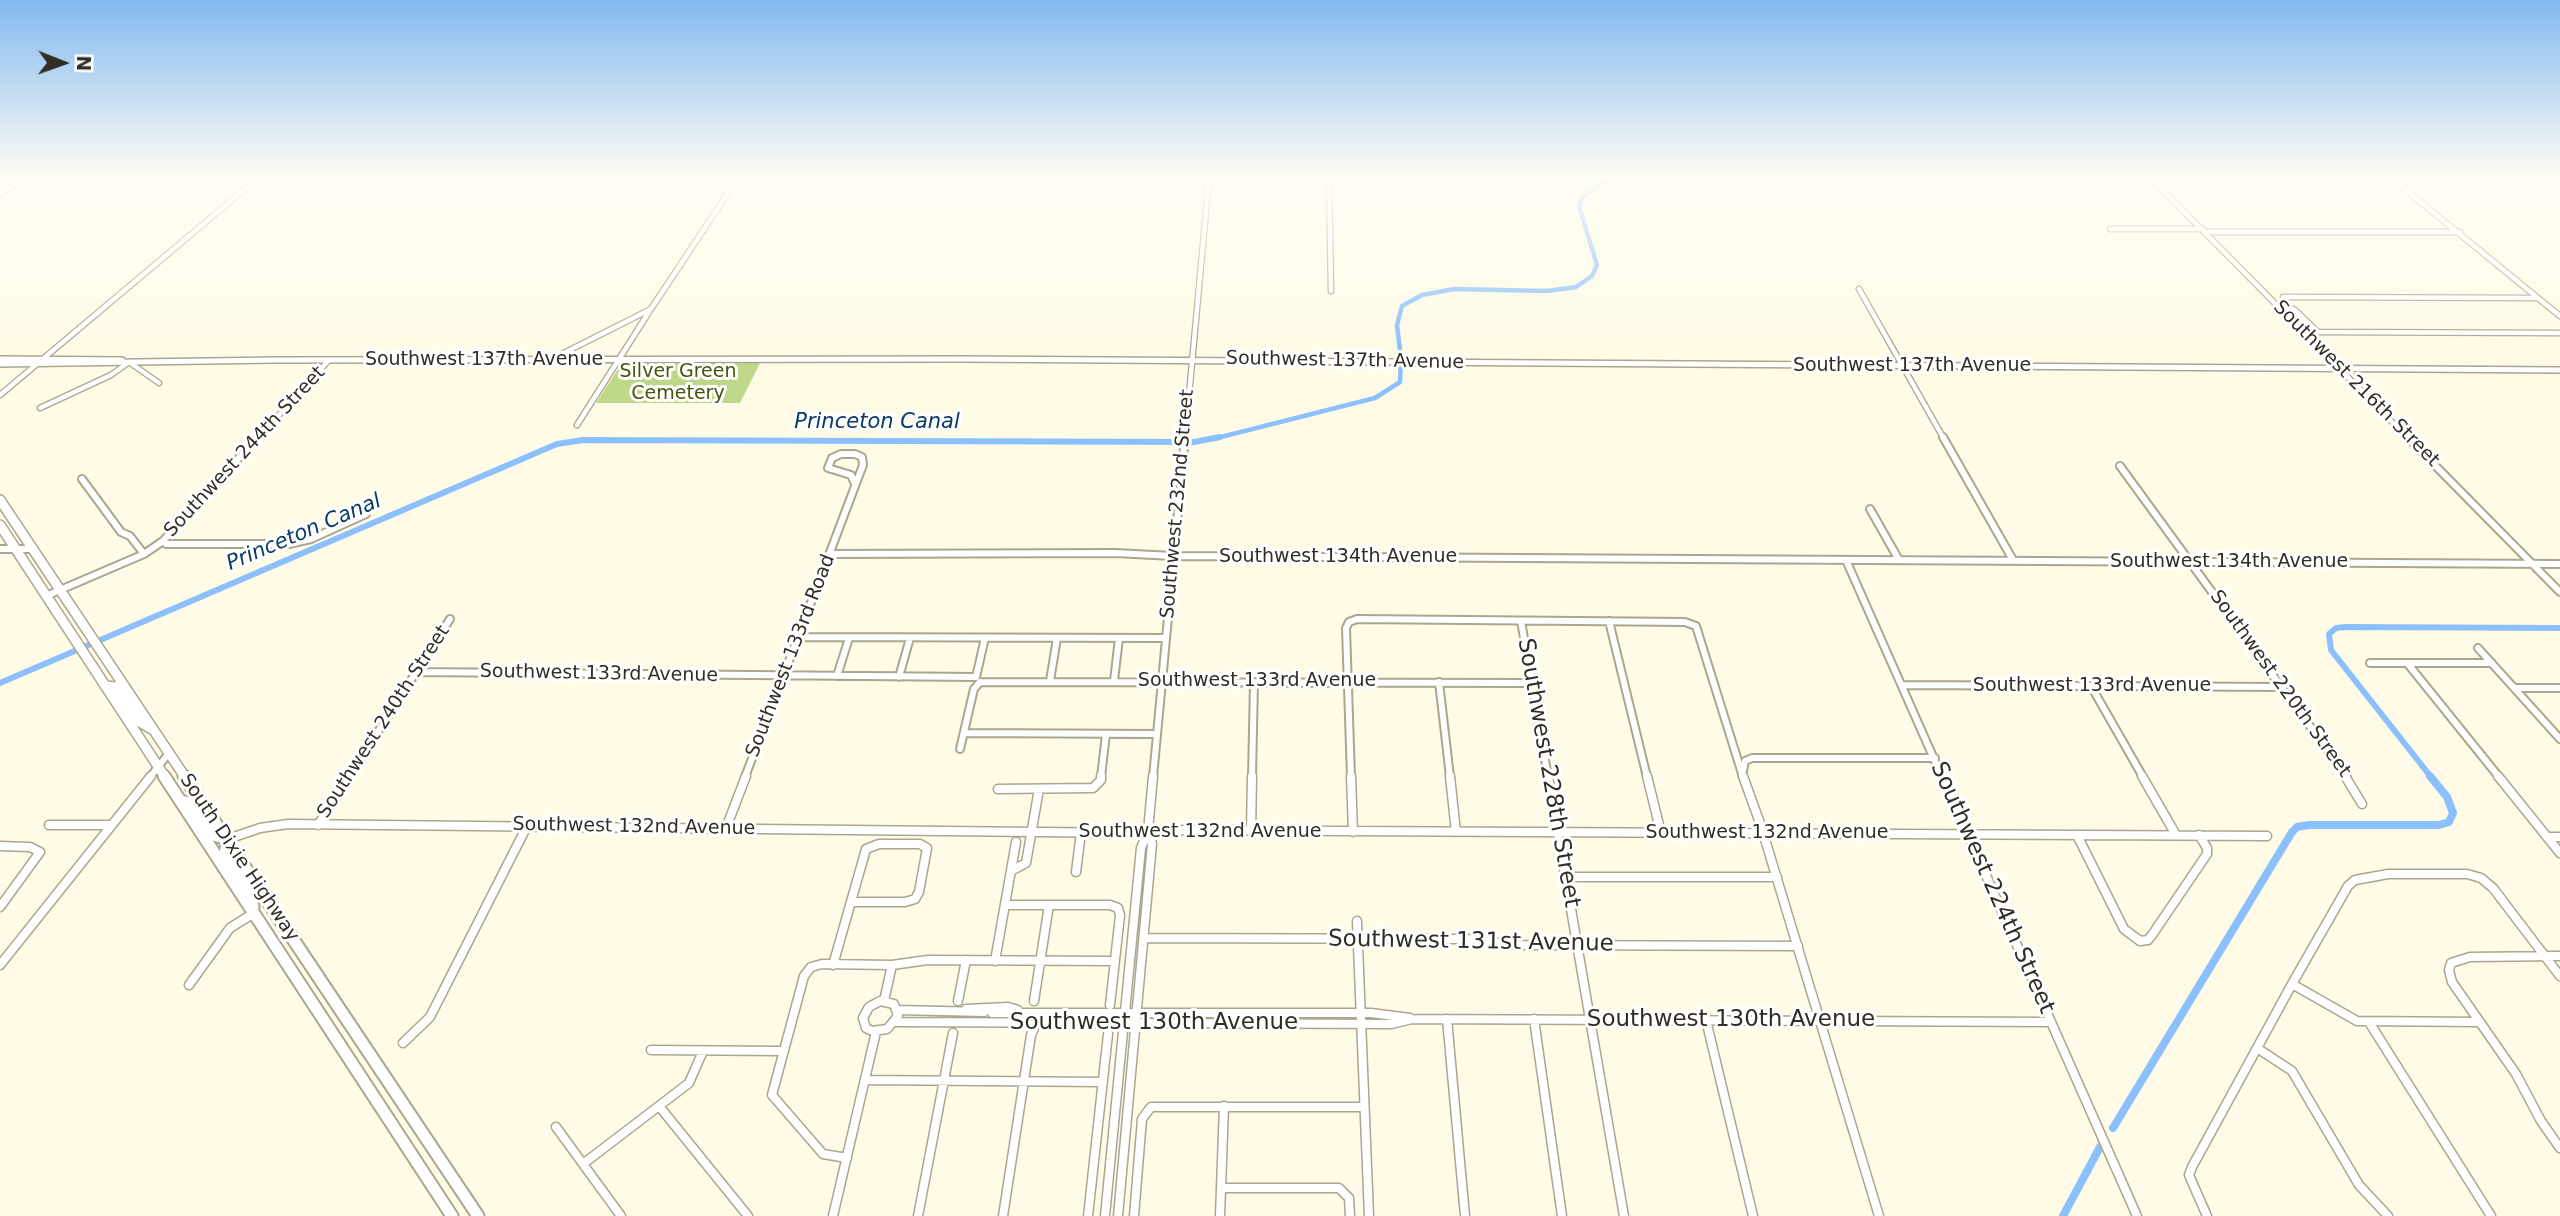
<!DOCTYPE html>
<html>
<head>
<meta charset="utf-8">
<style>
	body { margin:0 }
	#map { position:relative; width:2560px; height:1216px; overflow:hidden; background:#fffbe7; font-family:"DejaVu Sans",sans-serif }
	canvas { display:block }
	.north { position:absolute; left:28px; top:28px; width:70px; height:70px; -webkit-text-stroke:5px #fff; paint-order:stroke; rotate:91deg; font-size:19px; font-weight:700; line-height:28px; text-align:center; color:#302e24 }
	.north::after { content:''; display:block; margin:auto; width:24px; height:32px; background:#302e24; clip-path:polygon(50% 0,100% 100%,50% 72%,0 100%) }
</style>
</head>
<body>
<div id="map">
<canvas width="2560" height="1216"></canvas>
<div class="north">N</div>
</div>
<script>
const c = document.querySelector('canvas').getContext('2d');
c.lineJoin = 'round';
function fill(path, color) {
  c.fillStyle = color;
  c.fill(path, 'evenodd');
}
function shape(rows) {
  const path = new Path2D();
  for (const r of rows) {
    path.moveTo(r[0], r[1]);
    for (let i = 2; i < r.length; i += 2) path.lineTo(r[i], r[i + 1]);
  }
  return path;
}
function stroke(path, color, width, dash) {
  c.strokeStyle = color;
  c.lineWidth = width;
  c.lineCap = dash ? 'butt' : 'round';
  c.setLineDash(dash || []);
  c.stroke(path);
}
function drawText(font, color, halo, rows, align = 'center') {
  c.font = font + ' "DejaVu Sans",sans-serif';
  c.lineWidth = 6;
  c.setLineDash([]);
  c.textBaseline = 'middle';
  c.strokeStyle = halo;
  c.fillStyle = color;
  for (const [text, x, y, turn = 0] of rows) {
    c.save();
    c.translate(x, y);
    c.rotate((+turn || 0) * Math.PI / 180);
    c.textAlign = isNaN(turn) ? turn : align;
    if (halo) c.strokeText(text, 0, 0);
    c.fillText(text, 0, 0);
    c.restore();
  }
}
const green = shape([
	[622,363,760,363,740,403,596,403]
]);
const canalFar2 = shape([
	[1213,439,1375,398,1400,382,1401,359,1397,325,1402,306,1422,295,1454,289,1547,291,1576,287,1592,276,1597,265,1579,206,1584,195,1612,178]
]);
const canalFar1 = shape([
	[0,683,557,444,583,440,1194,442,1220,437],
	[2431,777,2331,650,2329,634,2336,628,2345,627,2560,628]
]);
const canal = shape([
	[2113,1128,2292,832,2297,827,2309,825,2439,825,2449,822,2453,813,2447,797,2430,776],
	[2063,1216,2100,1147]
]);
const minorFar2 = shape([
	[1329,178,1331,291],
	[2151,178,2409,439],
	[2391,178,2560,316],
	[0,194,23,178],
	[2110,229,2203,229],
	[2205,232,2460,232],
	[1859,289,1944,439],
	[2283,297,2538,298],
	[2281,309,2294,309,2318,332,2560,333],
	[550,360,651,309,738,178],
	[0,395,258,178],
	[40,408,111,375,129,362,159,383],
	[577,425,649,312],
	[257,439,329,360],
	[1185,439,1209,178]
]);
const minorFar1 = shape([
	[1943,437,2013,560],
	[2407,437,2560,592],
	[2120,466,2347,777],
	[82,479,121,532,130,536,144,554],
	[1870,509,1899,560],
	[163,541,166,544,289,544,311,539,366,514],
	[0,549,33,549],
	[829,554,1115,553,1173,556,2560,564],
	[1846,560,1942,777],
	[46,596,144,554,163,541,258,437],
	[1521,621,1548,777],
	[1609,621,1647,777],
	[799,637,1165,638],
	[2478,648,2560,739],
	[2370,663,2492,663],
	[2408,664,2499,777],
	[416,672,976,677,985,638],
	[837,676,849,638],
	[899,677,910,638],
	[1050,681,1057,638],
	[1114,681,1119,638],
	[980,682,1533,683],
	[1439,682,1450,777],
	[1902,685,2283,687],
	[2091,686,2143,777],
	[2515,688,2560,688],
	[964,733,1157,734],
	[960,749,974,689,980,682],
	[1743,771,1745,761,1752,758,1935,758],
	[150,777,169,753],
	[349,777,450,619],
	[745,777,863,465,862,457,855,454,841,454,832,458,828,468,851,475,855,484],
	[1101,777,1106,734],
	[1153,777,1185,437],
	[1252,777,1254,682],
	[1351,777,1346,628,1349,622,1357,619,1685,622,1696,626,1743,777]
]);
const minor = shape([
	[1351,776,1353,832],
	[1450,776,1456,832],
	[1548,776,1624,1216],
	[1647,776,1661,833],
	[1743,776,1761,826,1879,1216],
	[1942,776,2137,1216],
	[2142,776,2176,835],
	[2345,776,2362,804],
	[2498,776,2560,853],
	[998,789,1093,788,1101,780,1101,776],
	[49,825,111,825],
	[318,825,350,776],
	[726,828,746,776],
	[1251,831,1252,776],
	[2077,835,2124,929,2140,941,2148,940,2152,935,2207,854,2207,848,2199,835],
	[2547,837,2560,837],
	[228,839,260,828,288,824,1132,833,1164,830,2267,836],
	[0,846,30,847,40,852,0,907],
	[1011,871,1026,863,1039,789],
	[1076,872,1081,832],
	[1567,877,1777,877],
	[1005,905,1110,905,1118,908,1120,915,1110,1005],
	[1357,921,1369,1216],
	[1144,938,1467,939,1517,945,1798,946],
	[2560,956,2470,957,2451,963,2449,970,2452,982,2516,1074,2541,1121,2560,1148],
	[995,961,1016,842],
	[0,965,151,776],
	[833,965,866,849,879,844,920,844,927,848,919,892,915,899,905,902,851,902],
	[2292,984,2357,1021,2480,1022],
	[189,985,230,928,254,913],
	[880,1001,894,1004,898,1016,887,1029,872,1031,866,1028,863,1018,869,1007,880,1001],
	[884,1001,892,965],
	[958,1001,966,960],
	[1034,1001,1049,905],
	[966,1009,1008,1007,1018,1010],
	[898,1010,984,1012],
	[992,1013,1371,1013,1410,1018],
	[1447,1019,1465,1216],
	[1534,1019,1562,1216],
	[1706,1020,1753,1216],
	[896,1022,1391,1024,1412,1019,2051,1022],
	[2369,1022,2491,1216],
	[403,1043,430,1017,527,826],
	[2257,1048,2292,1071,2359,1185,2388,1216],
	[651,1050,783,1051],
	[866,1080,1102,1082],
	[659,1106,748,1216],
	[556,1127,621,1216],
	[847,1158,823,1154,772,1095,804,976,811,967,822,964,892,965,928,960,1115,961],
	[583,1164,689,1083,703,1051],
	[1221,1188,1339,1188,1349,1198,1350,1216],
	[833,1216,876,1032],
	[918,1216,953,1033],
	[1003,1216,1031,1035,1037,1022],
	[1088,1216,1108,1034],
	[1105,1216,1141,848,1148,831,1153,776],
	[1118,1216,1152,844,1148,831],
	[1134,1216,1142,1119,1151,1107,1364,1107],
	[1220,1216,1224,1106],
	[2207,1216,2189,1175,2192,1167,2292,984,2348,886,2355,880,2388,874,2467,874,2481,878,2493,888,2560,976]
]);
const major = shape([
	[0,359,122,360],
	[0,364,276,360,963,359,2560,370]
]);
const highwayFar1 = shape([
	[0,500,185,777],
	[0,525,165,777],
	[105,686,116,687,138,721,152,729]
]);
const highway = shape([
	[164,776,452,1216],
	[184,776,478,1216],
	[181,801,192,804,213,835,228,839],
	[228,839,225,854,244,882,253,907]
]);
const streetNames = [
	["Southwest 137th Avenue",484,360],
	["Southwest 137th Avenue",1345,361,1],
	["Southwest 137th Avenue",1912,366],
	["Southwest 216th Street",2356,384,45],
	["Southwest 244th Street",245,452,-47],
	["Southwest 232nd Street",1178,504,-85],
	["Southwest 134th Avenue",1338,557],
	["Southwest 134th Avenue",2229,562],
	["Southwest 133rd Road",791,656,-69],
	["Southwest 133rd Avenue",599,674,1],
	["Southwest 133rd Avenue",1257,681],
	["Southwest 220th Street",2280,684,54],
	["Southwest 133rd Avenue",2092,686],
	["Southwest 240th Street",384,722,-57],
	["Southwest 132nd Avenue",634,827,1],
	["Southwest 132nd Avenue",1200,832],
	["Southwest 132nd Avenue",1767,833],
	["South Dixie Highway",239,858,56]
];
const parkNames = [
	["Silver Green",678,372],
	["Cemetery",678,394]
];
const waterNames = [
	["Princeton Canal",877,423],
	["Princeton Canal",304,533,-23]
];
const nearStreetnames = [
	["Southwest 228th Street",1548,773,80],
	["Southwest 224th Street",1992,888,66],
	["Southwest 131st Avenue",1471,942,1],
	["Southwest 130th Avenue",1731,1020],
	["Southwest 130th Avenue",1154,1023]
];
fill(green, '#bfd789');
stroke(canalFar2, '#8cc0fc', 4.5);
stroke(canalFar1, '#8cc0fc', 6);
stroke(canal, '#8cc0fc', 8);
stroke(minorFar2, '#aba68f', 7);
stroke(minorFar1, '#aba68f', 10);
stroke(minor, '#aba68f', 11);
stroke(major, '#aba68f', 8);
stroke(highwayFar1, '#aba68f', 12);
stroke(highway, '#aba68f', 15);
stroke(minorFar2, '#fff', 4.5);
stroke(minorFar1, '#fff', 6);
stroke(minor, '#fff', 8);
stroke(major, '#fff', 5);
stroke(highwayFar1, '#fff', 9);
stroke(highway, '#fff', 11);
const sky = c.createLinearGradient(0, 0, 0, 348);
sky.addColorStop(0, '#83b9f0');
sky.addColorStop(0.51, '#fffdf4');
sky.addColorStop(1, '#fffdf400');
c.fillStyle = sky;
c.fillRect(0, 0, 2560, 348);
drawText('19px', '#302e24', '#fff', streetNames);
drawText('19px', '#45550e', '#fff', parkNames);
drawText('italic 21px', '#0b3a68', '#fff', waterNames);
drawText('23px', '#302e24', '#fff', nearStreetnames);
</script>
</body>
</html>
